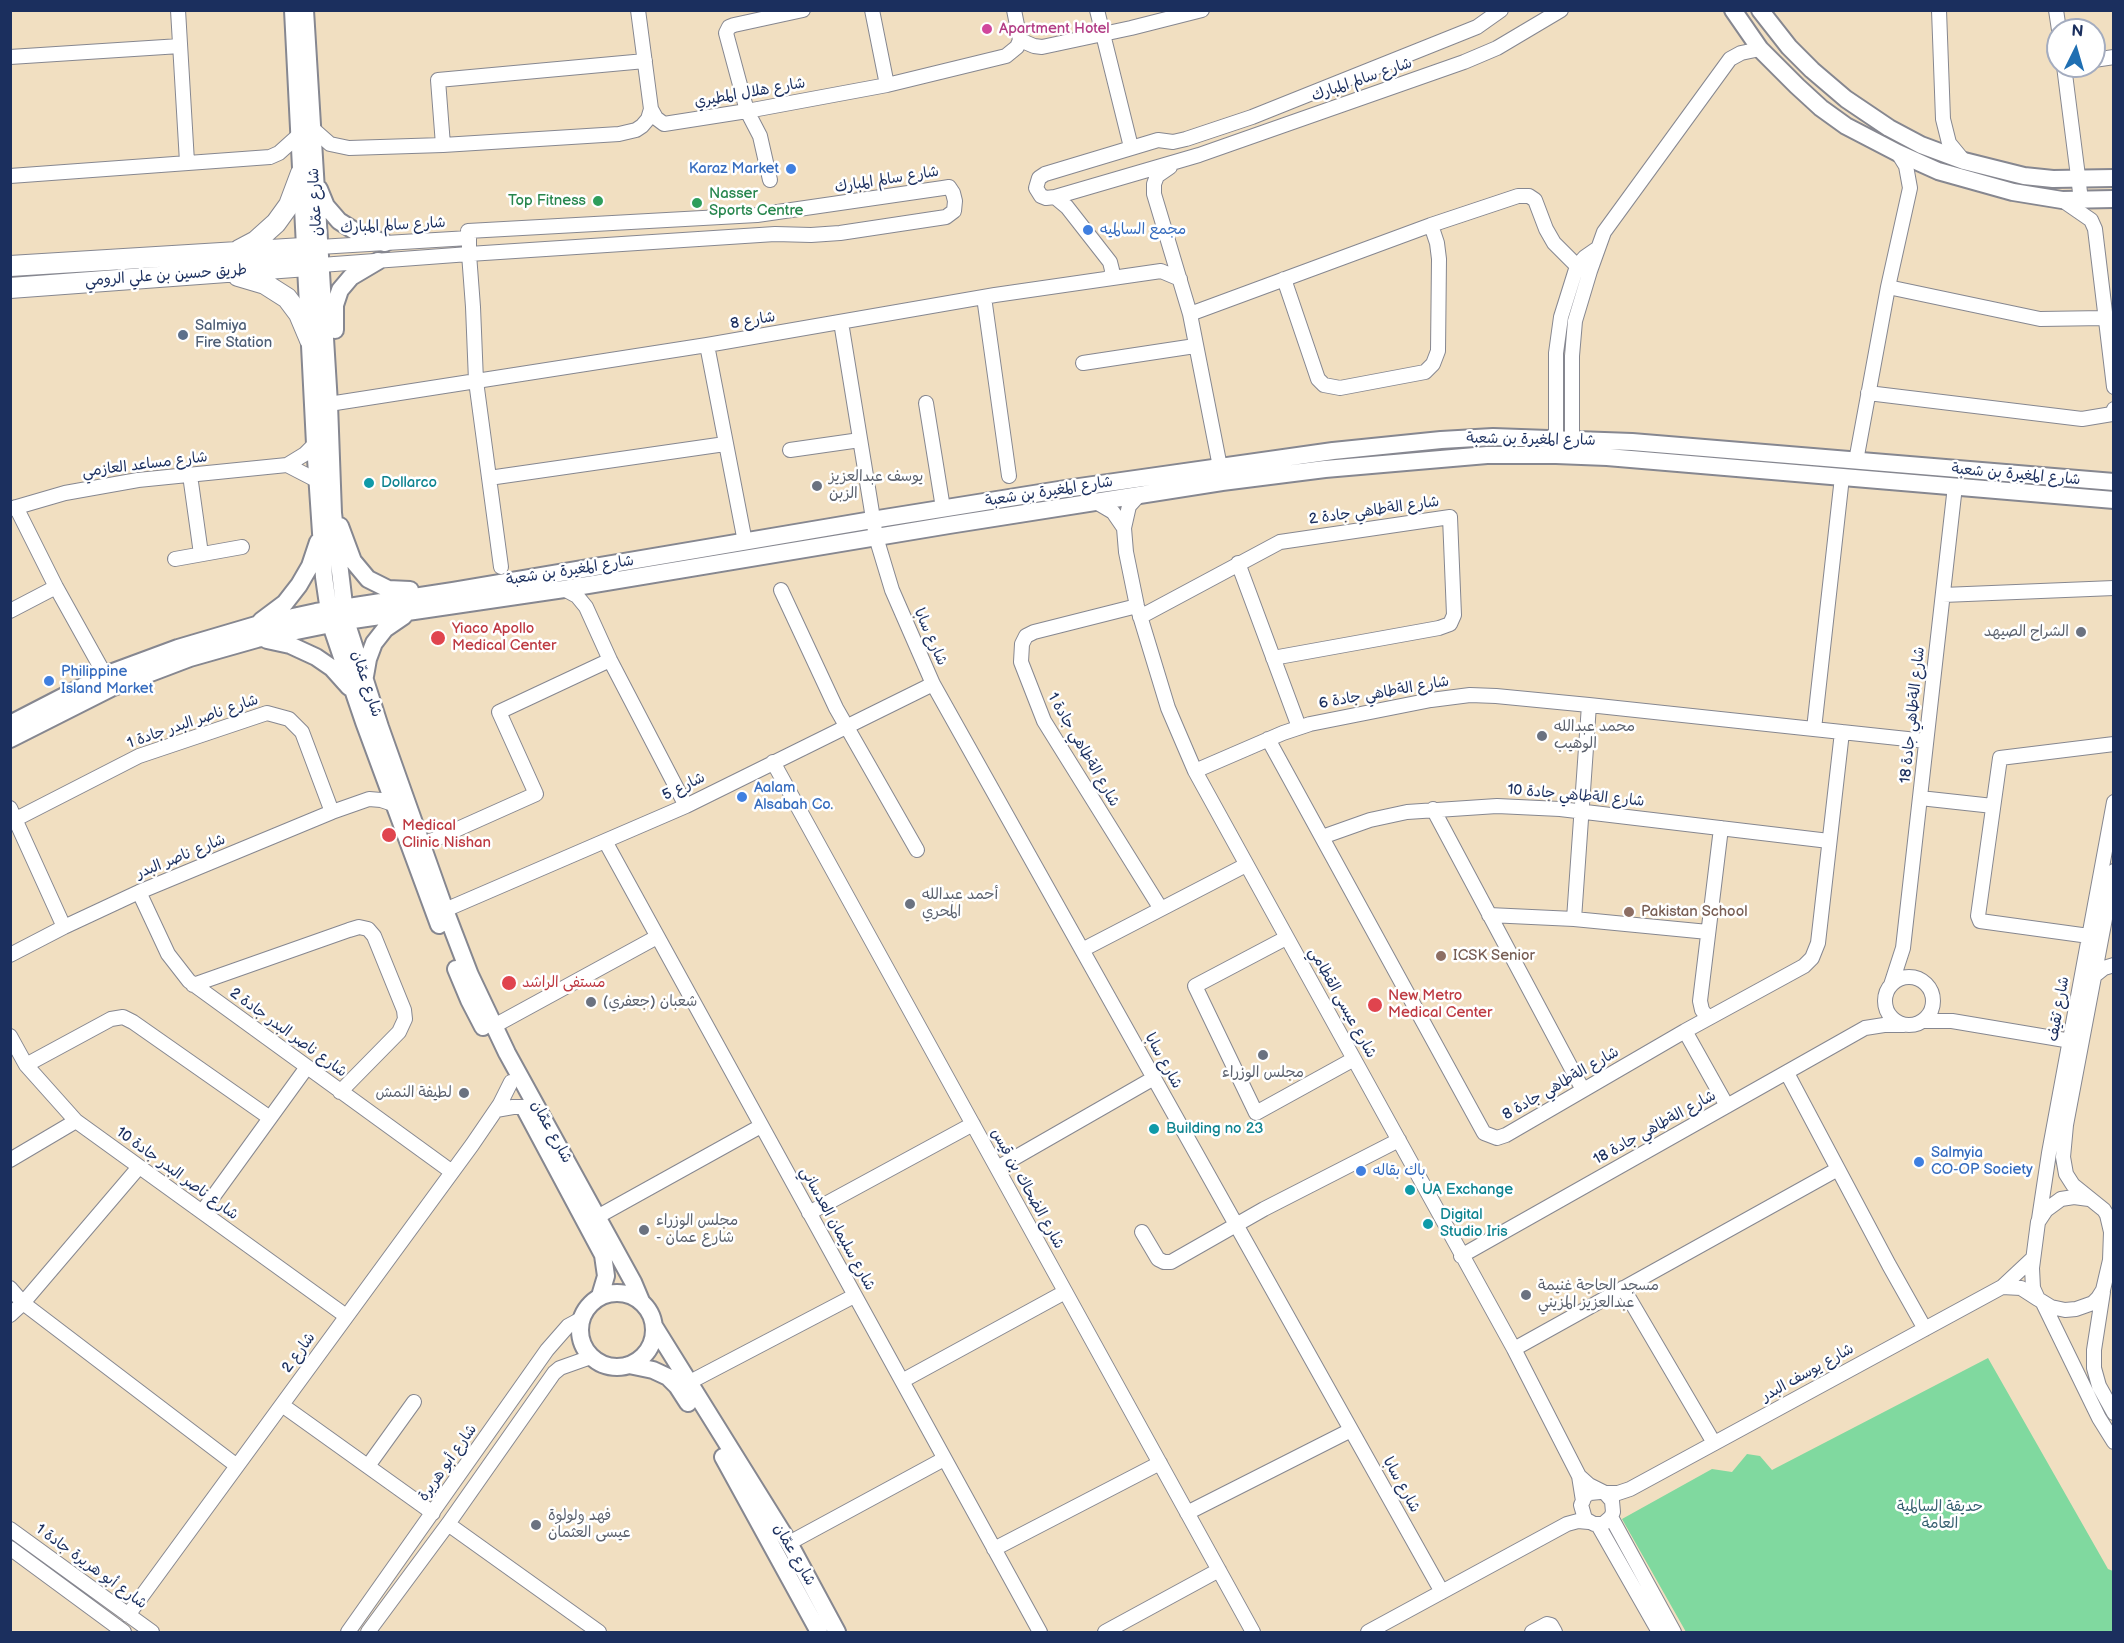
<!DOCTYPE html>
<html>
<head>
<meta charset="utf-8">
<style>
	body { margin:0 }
	#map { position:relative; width:2124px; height:1643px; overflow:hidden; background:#f1dfc1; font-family:"Balsamiq Sans",sans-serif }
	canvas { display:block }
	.frame { position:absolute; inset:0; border:12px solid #1b2f5e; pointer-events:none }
	.north { position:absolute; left:2046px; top:18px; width:60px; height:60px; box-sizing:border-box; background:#fff; border:2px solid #a4acbf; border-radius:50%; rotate:5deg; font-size:16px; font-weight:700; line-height:24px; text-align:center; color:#1b2f5e }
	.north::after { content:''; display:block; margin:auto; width:21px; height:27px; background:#1f6fb2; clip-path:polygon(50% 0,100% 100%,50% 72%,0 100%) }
</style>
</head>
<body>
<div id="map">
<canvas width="2124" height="1643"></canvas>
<div class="frame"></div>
<div class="north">N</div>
</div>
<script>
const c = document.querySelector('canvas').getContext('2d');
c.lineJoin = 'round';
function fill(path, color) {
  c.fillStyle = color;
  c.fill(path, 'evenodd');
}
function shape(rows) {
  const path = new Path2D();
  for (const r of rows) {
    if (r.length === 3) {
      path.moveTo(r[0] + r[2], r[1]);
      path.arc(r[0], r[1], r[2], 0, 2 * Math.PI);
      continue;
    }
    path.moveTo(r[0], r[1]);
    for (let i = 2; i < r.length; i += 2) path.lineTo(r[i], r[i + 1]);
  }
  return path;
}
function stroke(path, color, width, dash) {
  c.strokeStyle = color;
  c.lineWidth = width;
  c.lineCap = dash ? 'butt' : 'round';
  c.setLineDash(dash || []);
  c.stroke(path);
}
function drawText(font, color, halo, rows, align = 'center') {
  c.font = font + ' "Balsamiq Sans","Playpen Sans Arabic",sans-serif';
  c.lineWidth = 5;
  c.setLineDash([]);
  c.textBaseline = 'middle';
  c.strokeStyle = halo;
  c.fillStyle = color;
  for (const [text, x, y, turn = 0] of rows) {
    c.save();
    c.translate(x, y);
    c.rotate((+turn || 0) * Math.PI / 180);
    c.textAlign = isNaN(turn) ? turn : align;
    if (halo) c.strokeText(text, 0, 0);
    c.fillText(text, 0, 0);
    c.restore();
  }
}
const green = shape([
	[1988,1358,2108,1569,2113,1571,2113,1632,1686,1632,1622,1519,1712,1469,1732,1472,1747,1454,1760,1456,1772,1470]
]);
const minor = shape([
	[178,10,187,162],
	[638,10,651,109,656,118,664,124,747,111,887,85,1006,56,1017,47,1020,40],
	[872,10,887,85],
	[1014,10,1020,40],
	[1097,10,1131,147],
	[1501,10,1477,27,1252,117,1186,139,1173,142,1158,140,1045,174,1039,178,1036,188,1041,196,1046,198,1055,197,1199,155,1464,62,1497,48,1561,10],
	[1939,10,1943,119,1949,143,1963,160],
	[2056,10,2059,30],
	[1020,40,1034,46,1042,47,1131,28,1202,10],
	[10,57,180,46],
	[2094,60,2114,57],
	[2064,66,2081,200],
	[313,129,330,144,349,148,443,145,619,134,636,130,642,126,648,119,651,109],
	[443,145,438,80,645,61],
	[1170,167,1157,176,1154,184,1154,194,1190,314,1222,477],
	[10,176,270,157,279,153,299,135],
	[770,180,760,136,747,111,726,33,729,27,734,25,803,10],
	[1055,197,1067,207,1110,262,1112,270,1111,278],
	[2062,200,2091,220,2095,229,2114,387],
	[319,247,469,238],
	[321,265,469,254,775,234,811,235,840,233,946,217,954,211,955,201,953,193,949,187,943,188,757,215,468,231,469,238,469,254,473,307,476,381,501,567],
	[1284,279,1318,379,1324,385,1340,388,1425,372,1433,364,1438,351,1439,259,1437,243,1431,225],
	[1888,287,2040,319,2105,318],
	[984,297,1009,476],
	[1190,314,1431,225,1518,196,1529,196,1535,200,1546,229,1554,243,1577,266],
	[841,322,876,537,892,590,933,684,1442,1592],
	[707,345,745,542],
	[1083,363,1195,346],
	[1868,393,2082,419,2112,414,2114,409],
	[926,403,943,508],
	[329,404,707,345,995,295,1161,271,1180,279],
	[790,450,860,440],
	[1556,450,1556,353,1561,317,1577,266,1585,257,1598,248],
	[1572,450,1572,356,1575,321,1590,271,1604,232,1730,59,1741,53,1760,49],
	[1856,461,1888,287,1910,188,1906,166,1898,153],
	[287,465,318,481],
	[190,475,201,554],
	[489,478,725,444],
	[1139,495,1129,506,1124,528,1126,552,1137,606,1168,708,1195,771,1514,1349,1579,1476,1583,1501],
	[1096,502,1113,512,1124,528],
	[16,507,56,587,105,675],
	[10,509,65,493,138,480,287,465,305,454,315,444],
	[175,559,242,547],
	[1238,563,1299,727],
	[564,589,577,596,586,607,610,660,686,806],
	[781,590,836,708,917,850],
	[1943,595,2114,588],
	[1137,606,1034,632,1026,636,1022,644,1021,662,1044,721,1161,909],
	[10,611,56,587],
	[1140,617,1280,542,1450,517,1454,615,1450,624,1439,628,1273,658],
	[1814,729,1842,477],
	[1268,739,1484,1133,1497,1138,1506,1135,1685,1031,1804,966,1812,958,1818,943,1842,732],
	[773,762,1253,1632],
	[1195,771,1283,733,1310,724,1431,700,1470,695,1496,696,1589,705,1926,741],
	[1920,798,1993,806],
	[10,808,64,927],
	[1433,809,1583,1090],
	[16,819,139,756,267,713,289,719,302,732,332,812],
	[1322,837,1370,820,1407,812,1497,806,1560,809,1829,841],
	[605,841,1040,1632],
	[422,845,536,794,499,712,610,660],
	[139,892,168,954,189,981,452,1172],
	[445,910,686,806,933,684],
	[1489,915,1574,919,1708,932],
	[1574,919,1589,705],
	[2089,936,1980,921,1978,916,2000,758,2114,744],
	[1286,938,1195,986,1256,1113,1354,1059],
	[1082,950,1246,865],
	[10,955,64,927,139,892,332,812,369,799,381,800,393,804],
	[2094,976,2104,968,2114,965],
	[1909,1001,24],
	[193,985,349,930,359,927,368,929,374,936,404,1010,405,1019,399,1032,340,1092],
	[1891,985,1903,948,1955,486],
	[1708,1018,1702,1010,1700,1001,1721,828],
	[1922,1021,1952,1021,2071,1041],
	[494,1026,657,937],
	[1685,1031,1727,1106],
	[10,1036,26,1065,76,1121,346,1316],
	[26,1065,111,1019,123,1017,133,1022,270,1118],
	[1787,1073,1889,1265,1925,1329],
	[496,1110,513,1107,524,1107],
	[10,1160,76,1121],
	[997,1168,1154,1078],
	[2089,1199,2074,1197,2061,1199,2046,1210,2038,1222,2032,1268,2033,1288,2038,1299,2051,1307,2065,1310,2076,1309,2093,1303,2098,1298,2103,1290,2110,1260,2111,1232,2107,1215,2104,1210,2073,1185,2066,1174,2063,1157,2066,1125,2114,871],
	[202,1212,307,1067],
	[809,1213,973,1124],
	[597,1217,761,1126],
	[2039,1219,2049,1153,2114,802],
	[1142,1232,1158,1259,1164,1262,1171,1262,1264,1209,1399,1140],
	[1461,1256,1865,1028,1884,1025,1904,1025],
	[2002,1287,2021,1288,2038,1299],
	[10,1288,23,1303,237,1466],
	[1623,1288,1714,1443],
	[2103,1292,2094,1350,2094,1368,2099,1386,2114,1413],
	[2043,1303,2099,1418,2114,1442],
	[10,1315,23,1303,139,1167],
	[1514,1349,1838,1169],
	[902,1381,1065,1292],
	[688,1383,854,1296],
	[282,1405,433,1513],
	[368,1466,414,1402],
	[1579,1476,1589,1485,1605,1493,1612,1501,1613,1512,1611,1517,1603,1524,1594,1524,1585,1519,1581,1505,1585,1496,1590,1493,1600,1492],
	[1605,1493,1618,1493,1630,1489,2002,1287,2033,1258],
	[1187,1513,1351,1430],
	[1611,1517,1674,1632],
	[448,1524,599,1632],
	[1598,1525,1659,1632],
	[10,1529,152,1632],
	[789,1543,944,1459],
	[10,1548,124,1632],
	[994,1549,1160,1463],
	[128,1615,472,1145,500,1104,511,1082],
	[348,1632,547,1350,568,1326,581,1319],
	[368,1632,448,1524,554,1373,560,1368,591,1357],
	[1105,1632,1219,1570],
	[1368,1632,1567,1524,1578,1521,1589,1522],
	[1532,1632,1547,1624,1551,1625,1555,1632]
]);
const major = shape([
	[293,10,315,444,324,577,331,625,364,722,439,925],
	[305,10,329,404,333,513,346,621,380,727,445,910,470,975,507,1053,633,1282,641,1301],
	[1733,10,1760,49,1797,86,1821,108,1846,126,1898,153,1938,171,2013,192,2062,200,2114,199],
	[1760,10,1789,47,1812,70,1846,99,1889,128,1921,145,1964,161,2024,176,2053,179,2114,178],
	[319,189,326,206,339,221,358,233,385,243],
	[335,330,335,305,340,290,351,277,378,261],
	[340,526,353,561,368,579,388,589,410,590],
	[261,621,285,603,299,585,310,566,318,542],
	[267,640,290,645,316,657,332,668,349,687],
	[365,676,368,659,374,643,385,629,404,616],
	[10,724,105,675,178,648,256,625,316,612,453,591,872,520,1065,489,1333,451,1441,440,1493,437,1632,442,2114,482],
	[10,739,111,688,190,658,257,639,346,621,564,589,949,525,1222,482,1325,469,1487,455,1556,455,1607,457,2114,500],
	[456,969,469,1000,483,1027],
	[525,1109,603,1255,606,1276,600,1296],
	[617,1330,37],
	[654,1326,789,1543,837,1632],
	[629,1365,653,1370,668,1377,677,1386,688,1403],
	[723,1457,819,1632]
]);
const highway = shape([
	[239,250,256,241,276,223,289,205,301,173],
	[10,266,319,247],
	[238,276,265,284,287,298,299,314,310,340],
	[10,288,321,265]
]);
const markers = [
	[987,29,6,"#d1479c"],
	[791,169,6,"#3f7fe0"],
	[598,201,6,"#2e9e5b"],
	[697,203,6,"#2e9e5b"],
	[1088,230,6,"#3f7fe0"],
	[183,335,6,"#5c6f8a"],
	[369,483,6,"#0f9aa8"],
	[817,486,6,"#6b7280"],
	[2081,632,6,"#6b7280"],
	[438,638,8,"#e0444e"],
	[49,681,6,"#3f7fe0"],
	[1542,736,6,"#6b7280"],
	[742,797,6,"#3f7fe0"],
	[389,835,8,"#e0444e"],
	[910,904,6,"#6b7280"],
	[1629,912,6,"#8d6e63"],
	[1441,956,6,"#8d6e63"],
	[509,983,8,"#e0444e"],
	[591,1002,6,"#6b7280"],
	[1375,1005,8,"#e0444e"],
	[1263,1055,6,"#6b7280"],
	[464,1093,6,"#6b7280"],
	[1154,1129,6,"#0f9aa8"],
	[1919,1162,6,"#3f7fe0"],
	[1361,1171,6,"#3f7fe0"],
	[1410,1190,6,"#0f9aa8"],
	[1428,1224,6,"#0f9aa8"],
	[644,1230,6,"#6b7280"],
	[1526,1295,6,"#6b7280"],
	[536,1525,6,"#6b7280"]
];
const hotelNames = [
	["Apartment Hotel",999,29]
];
const streetNames = [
	["شارع سالم المبارك",1362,80,-19],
	["شارع هلال المطيري",750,93,-10],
	["شارع سالم المبارك",887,180,-9],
	["شارع عمّان",316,202,-93],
	["شارع سالم المبارك",393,226,-3],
	["طريق حسين بن علي الرومي",166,276,-4],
	["شارع 8",753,321,-10],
	["شارع المغيرة بن شعبة",1531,440,1],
	["شارع مساعد العازمي",145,465,-7],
	["شارع المغيرة بن شعبة",2016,475,5],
	["شارع المغيرة بن شعبة",1049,492,-9],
	["شارع الةطاهي جادة 2",1374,511,-8],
	["شارع المغيرة بن شعبة",570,571,-9],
	["شارع سابا",930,637,66],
	["شارع عمّان",366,684,72],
	["شارع الةطاهي جادة 6",1384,693,-10],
	["شارع الةطاهي جادة 18",1913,715,-84],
	["شارع ناصر البدر جادة 1",193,722,-19],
	["شارع الةطاهي جادة 1",1083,750,60],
	["شارع 5",684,787,-26],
	["شارع الةطاهي جادة 10",1576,796,5],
	["شارع ناصر البدر",181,857,-22],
	["شارع عيسى القطامي",1342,1003,61],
	["شارع ثقيف",2059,1009,-80],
	["شارع ناصر البدر جادة 2",288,1033,36],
	["شارع سابا",1163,1061,61],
	["شارع الةطاهي جادة 8",1561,1084,-30],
	["شارع الةطاهي جادة 18",1655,1128,-29],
	["شارع عمّان",551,1132,61],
	["شارع ناصر البدر جادة 10",177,1174,36],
	["شارع الضحاك بن قيس",1027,1189,61],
	["شارع سليمان العدساني",837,1229,61],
	["شارع 2",299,1353,-54],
	["شارع يوسف البدر",1808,1373,-29],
	["شارع أبو هريرة",448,1463,-55],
	["شارع سابا",1401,1485,61],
	["شارع عمّان",794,1555,60],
	["شارع أبو هريرة جادة 1",91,1567,36]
];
const shopNames = [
	["Karaz Market",779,169,"right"],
	["مجمع السالميه",1100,230],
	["Philippine",61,672],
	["Island Market",61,689],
	["Aalam",754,788],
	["Alsabah Co.",754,805],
	["Salmyia",1931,1153],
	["CO-OP Society",1931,1170],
	["باك بقاله",1373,1171]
];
const leisureNames = [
	["Nasser",709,194],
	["Sports Centre",709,211],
	["Top Fitness",586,201,"right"]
];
const serviceNames = [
	["Salmiya",195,326],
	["Fire Station",195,343]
];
const worshipNames = [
	["يوسف عبدالعزيز",829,477],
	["الزبن",829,494],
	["الشراح الصيهد",2069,632,"right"],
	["محمد عبدالله",1554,727],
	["الوهيب",1554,744],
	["أحمد عبدالله",922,895],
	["المحري",922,912],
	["شعبان (جعفري)",603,1002],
	["مجلس الوزراء",1263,1073,"center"],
	["لطيفة النمش",452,1093,"right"],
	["مجلس الوزراء",656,1221],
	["- شارع عمان",656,1238],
	["مسجد الحاجة غنيمة",1538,1286],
	["عبدالعزيز المزيني",1538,1303],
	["فهد ولولوة",548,1516],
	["عيسى العثمان",548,1533]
];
const cultureNames = [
	["Dollarco",381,483],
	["Building no 23",1166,1129],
	["UA Exchange",1422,1190],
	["Digital",1440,1215],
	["Studio Iris",1440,1232]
];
const healthNames = [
	["Yiaco Apollo",452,629],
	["Medical Center",452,646],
	["Medical",402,826],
	["Clinic Nishan",402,843],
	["مستفى الراشد",522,983],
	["New Metro",1388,996],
	["Medical Center",1388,1013]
];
const educationNames = [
	["Pakistan School",1641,912],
	["ICSK Senior",1453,956]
];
const parkNames = [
	["حديقة السالمية",1940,1507],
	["العامة",1940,1524]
];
fill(green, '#80d99f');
stroke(minor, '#868790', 16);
stroke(major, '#868790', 20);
stroke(highway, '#868790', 22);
stroke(minor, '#fff', 14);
stroke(major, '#fff', 16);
stroke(highway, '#fff', 20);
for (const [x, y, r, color] of markers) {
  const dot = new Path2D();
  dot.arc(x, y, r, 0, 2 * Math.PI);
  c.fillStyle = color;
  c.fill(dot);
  stroke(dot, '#fff', 2);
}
drawText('15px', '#b23c85', '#fff', hotelNames, 'left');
drawText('15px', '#1b2f5e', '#fff', streetNames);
drawText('15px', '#366cbe', '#fff', shopNames, 'left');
drawText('15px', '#27864d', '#fff', leisureNames, 'left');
drawText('15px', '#4e5e75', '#fff', serviceNames, 'left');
drawText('15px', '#5b616d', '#fff', worshipNames, 'left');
drawText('15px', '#0d838f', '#fff', cultureNames, 'left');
drawText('15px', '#be3a42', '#fff', healthNames, 'left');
drawText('15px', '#785e54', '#fff', educationNames, 'left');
drawText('15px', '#396272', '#fff', parkNames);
</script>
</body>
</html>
